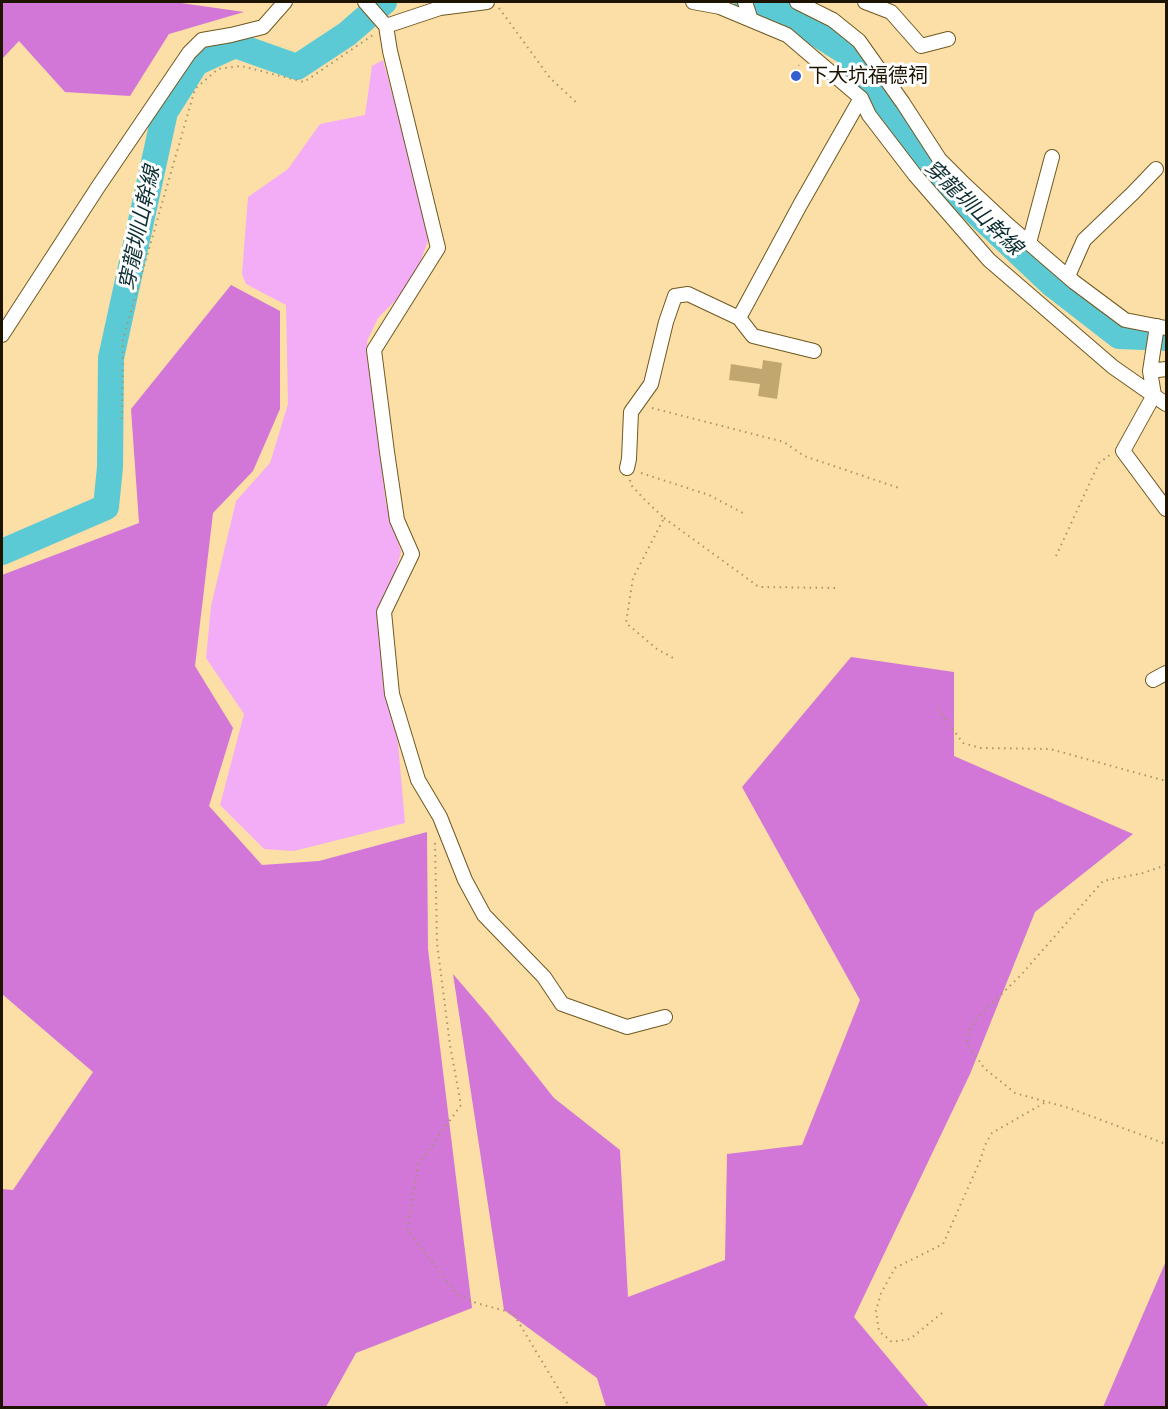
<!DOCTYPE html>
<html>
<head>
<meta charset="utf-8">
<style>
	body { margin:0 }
	#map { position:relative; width:1168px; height:1409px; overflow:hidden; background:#fbdfa6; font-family:"IBM Plex Serif",serif }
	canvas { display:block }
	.frame { position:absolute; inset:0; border:3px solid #1d1400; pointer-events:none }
</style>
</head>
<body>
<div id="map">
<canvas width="1168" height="1409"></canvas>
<div class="frame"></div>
</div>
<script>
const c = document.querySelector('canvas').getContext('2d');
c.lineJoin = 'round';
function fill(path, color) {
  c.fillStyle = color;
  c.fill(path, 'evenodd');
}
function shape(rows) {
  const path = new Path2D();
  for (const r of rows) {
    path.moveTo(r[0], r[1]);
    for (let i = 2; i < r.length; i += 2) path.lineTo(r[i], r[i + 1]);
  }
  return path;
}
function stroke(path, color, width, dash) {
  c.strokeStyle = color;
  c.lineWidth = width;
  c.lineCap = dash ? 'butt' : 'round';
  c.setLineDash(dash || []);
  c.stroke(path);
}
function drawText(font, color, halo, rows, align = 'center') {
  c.font = font + ' "IBM Plex Serif","Noto Sans TC",serif';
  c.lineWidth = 6;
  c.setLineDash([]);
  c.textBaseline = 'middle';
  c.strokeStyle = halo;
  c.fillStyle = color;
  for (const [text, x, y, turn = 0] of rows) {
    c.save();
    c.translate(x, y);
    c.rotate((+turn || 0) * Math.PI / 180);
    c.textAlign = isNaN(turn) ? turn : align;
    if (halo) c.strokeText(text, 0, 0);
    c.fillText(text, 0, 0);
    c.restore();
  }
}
const green = shape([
	[383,60,421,200,428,241,412,284,378,318,367,341,386,504,401,552,386,605,405,823,294,851,264,849,220,805,244,714,206,658,211,606,236,501,270,463,288,404,286,305,246,284,242,274,248,197,288,169,320,124,365,115,372,66]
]);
const forest = shape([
	[2,2,174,2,244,12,169,34,130,96,65,92,19,41,2,59],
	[231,285,280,311,280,409,253,471,213,513,195,666,233,728,209,806,262,865,319,861,427,832,428,949,472,1308,356,1353,326,1407,2,1407,2,1189,13,1190,93,1072,2,994,2,575,139,523,131,409],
	[851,657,954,672,954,756,1133,834,1035,912,970,1074,854,1317,929,1407,606,1407,597,1378,504,1310,453,974,489,1016,554,1098,620,1150,628,1297,725,1260,727,1154,802,1145,860,1000,742,787],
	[1166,1261,1166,1407,1103,1407]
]);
const river = shape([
	[747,2,784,13,846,52,928,167,1052,284,1119,336,1166,338],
	[2,552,106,507,110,467,111,358,165,112,196,63,235,45,297,67,347,34,384,2]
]);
const building = shape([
	[763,360,782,363,777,399,758,396,760,384,729,380,731,364,762,369]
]);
const path = shape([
	[499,8,550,78,577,103],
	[791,75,799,65],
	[652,408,784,442,804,456,899,488],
	[122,419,123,339,195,89,218,69,241,66,304,82,373,35],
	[641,473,709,495,743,513],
	[630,480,631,485,645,500,664,518,633,578,626,623,657,649,673,658],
	[664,518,759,587,838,588],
	[1056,556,1099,463,1111,454],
	[938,709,963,743,980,748,1050,749,1166,781],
	[435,843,437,943,450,1045,461,1105,418,1165,407,1230,457,1294,476,1303,513,1313,570,1408],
	[1166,865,1143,873,1103,881,1021,975,977,1018,970,1028,967,1043,984,1068,1015,1093,1069,1108,1166,1144],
	[942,1313,910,1339,892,1342,879,1331,876,1311,881,1293,895,1268,943,1244,980,1161,985,1145,992,1133,1046,1102]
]);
const minor = shape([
	[365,2,386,26],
	[693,2,720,7,787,35,861,98,869,115,915,175,989,260,1113,367,1166,404],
	[745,2,751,20],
	[797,2,833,20,859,41,903,103,940,160,961,181,1008,225,1074,282,1125,320,1166,328],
	[865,2,891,12,921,46,948,39],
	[386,26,390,51,438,248,374,350,387,452,397,520,412,554,384,612,392,694,418,780,440,817,465,880,484,915,544,977,562,1004,627,1027,665,1017],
	[386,26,440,8,487,2],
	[1029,243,1052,157],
	[1068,276,1084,240,1133,193,1156,169],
	[739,318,753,336,814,351],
	[1157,326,1150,371,1154,395,1123,451,1166,509],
	[2,335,98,187,189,53,202,40,231,35,263,27,285,2],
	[1150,371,1166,369],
	[627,468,629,459,631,412,651,384,666,322,675,296,688,294,739,318,800,205,861,98],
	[1153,680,1166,673]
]);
const markers = [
	[796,76,6,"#335ece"]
];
const poiNames = [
	["下大坑福德祠",808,76]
];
const waterNames = [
	["穿龍圳山幹線",973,208,44],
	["穿龍圳山幹線",140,228,-78]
];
fill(green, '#f3adf7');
fill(forest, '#d277d8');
stroke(river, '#5ccad5', 26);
fill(building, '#c1a66f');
stroke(minor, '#705820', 16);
stroke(path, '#a99469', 2, [1.5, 4.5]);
stroke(minor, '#fff', 14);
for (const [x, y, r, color] of markers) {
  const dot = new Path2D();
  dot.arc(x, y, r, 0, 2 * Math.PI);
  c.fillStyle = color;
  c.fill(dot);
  stroke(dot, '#fff', 2);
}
drawText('20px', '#1d1400', '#fff', poiNames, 'left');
drawText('italic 21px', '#0c2f32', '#fff', waterNames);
</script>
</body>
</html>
